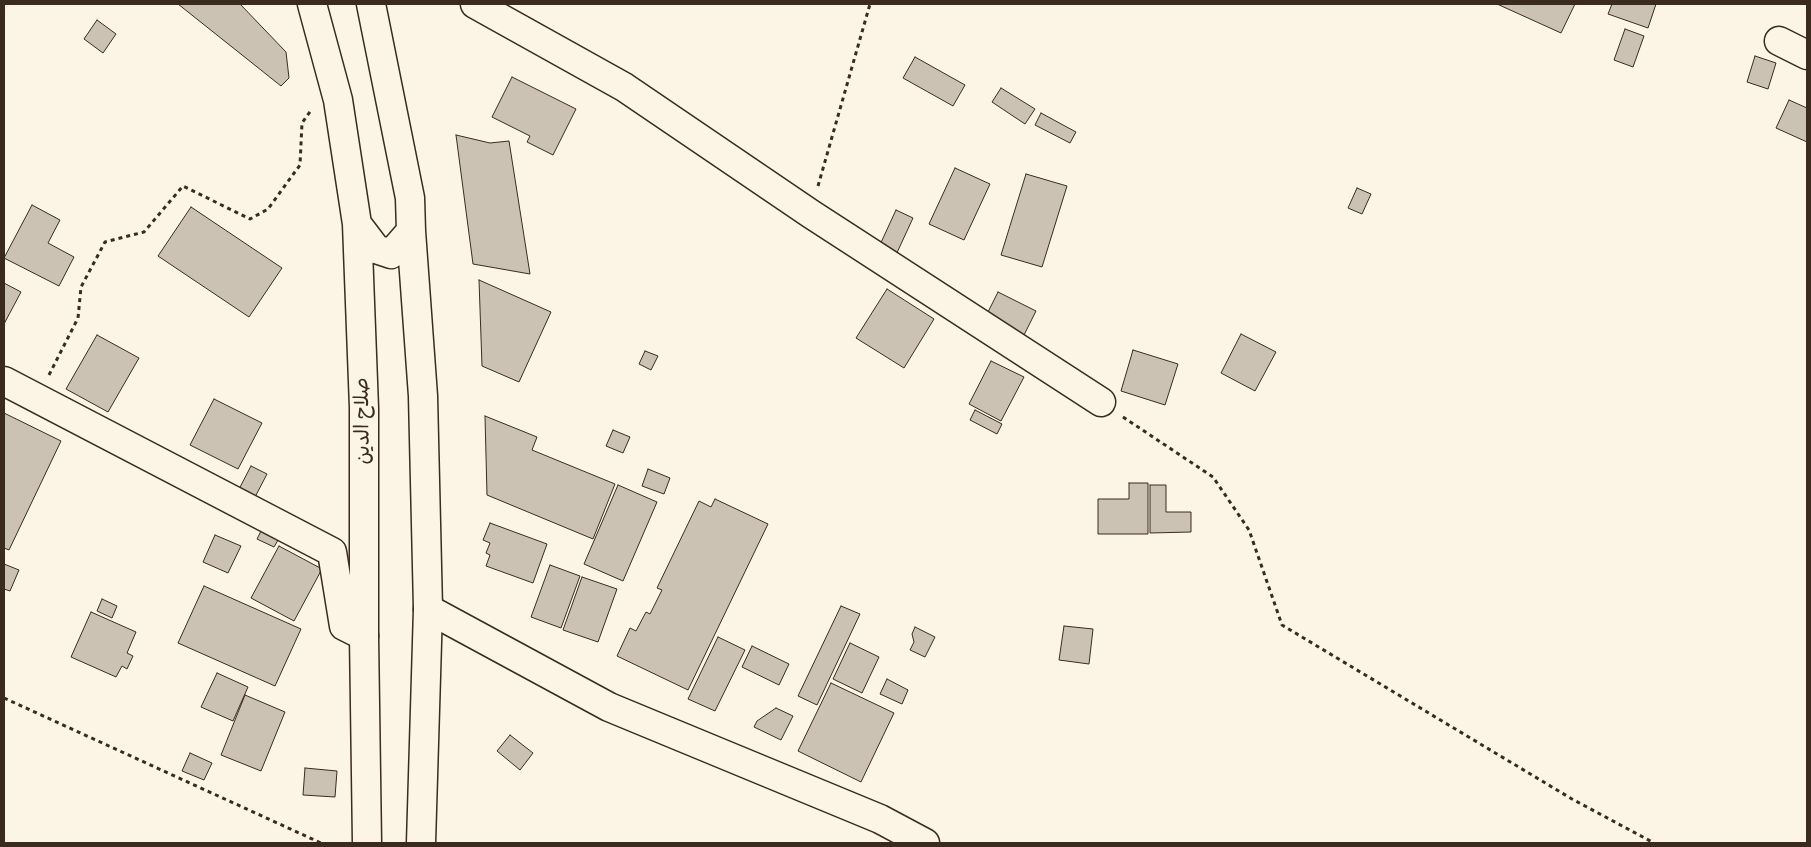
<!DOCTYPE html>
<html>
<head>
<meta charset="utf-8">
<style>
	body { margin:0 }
	#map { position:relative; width:1811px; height:847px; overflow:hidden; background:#fcf5e5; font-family:Caveat,sans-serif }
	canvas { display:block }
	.frame { position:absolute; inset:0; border:5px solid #3b2a1e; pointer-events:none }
</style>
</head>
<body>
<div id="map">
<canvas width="1811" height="847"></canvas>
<div class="frame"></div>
</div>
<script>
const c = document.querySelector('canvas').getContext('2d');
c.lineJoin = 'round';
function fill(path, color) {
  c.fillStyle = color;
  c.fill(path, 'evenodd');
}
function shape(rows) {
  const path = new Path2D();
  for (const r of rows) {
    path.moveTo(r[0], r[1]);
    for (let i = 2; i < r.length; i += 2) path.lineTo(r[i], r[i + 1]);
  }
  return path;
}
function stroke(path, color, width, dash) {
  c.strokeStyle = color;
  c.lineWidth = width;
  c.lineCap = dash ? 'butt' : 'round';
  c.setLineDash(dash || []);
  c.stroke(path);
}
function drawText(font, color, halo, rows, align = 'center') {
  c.font = font + ' Caveat,"Playpen Sans Arabic",sans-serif';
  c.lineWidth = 4;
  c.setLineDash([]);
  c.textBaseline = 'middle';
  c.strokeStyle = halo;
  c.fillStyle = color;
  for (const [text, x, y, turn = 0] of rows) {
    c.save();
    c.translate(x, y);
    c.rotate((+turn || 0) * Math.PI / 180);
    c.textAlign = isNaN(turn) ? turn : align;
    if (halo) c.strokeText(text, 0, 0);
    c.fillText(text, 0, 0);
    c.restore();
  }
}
const building = shape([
	[178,4,240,4,286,52,289,78,281,86,178,4],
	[1497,4,1575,4,1561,33,1497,4],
	[1612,4,1656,4,1648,28,1608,14,1612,4],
	[97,20,116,34,103,53,84,39,97,20],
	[1625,29,1644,36,1633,67,1614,60,1625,29],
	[1755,56,1776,63,1768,89,1747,82,1755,56],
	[915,57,965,85,953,106,903,78,915,57],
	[512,77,576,109,553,155,527,142,530,136,492,117,512,77],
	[1001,88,1035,109,1025,124,992,102,1001,88],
	[1789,100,1807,108,1807,142,1776,128,1789,100],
	[1041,113,1076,132,1070,143,1035,125,1041,113],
	[456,135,490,143,509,141,530,274,473,264,456,135],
	[955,168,990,184,964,240,929,224,955,168],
	[1026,174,1067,186,1042,267,1001,255,1026,174],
	[1357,188,1371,194,1362,214,1348,208,1357,188],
	[32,205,60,220,48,243,74,257,59,286,4,258,32,205],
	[191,207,282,268,249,317,158,256,191,207],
	[896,210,913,218,895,257,878,249,896,210],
	[479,280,551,312,519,382,482,366,479,280],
	[4,283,21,292,4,324,4,283],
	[887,289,934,319,904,368,856,338,887,289],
	[998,292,1036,311,1022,339,984,320,998,292],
	[1241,334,1276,352,1255,391,1221,373,1241,334],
	[97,335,139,358,108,412,66,389,97,335],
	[1133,350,1178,364,1165,405,1121,391,1133,350],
	[645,351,658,356,651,370,639,364,645,351],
	[991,361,1024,377,1001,421,969,404,991,361],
	[214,399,262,423,238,469,190,445,214,399],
	[975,410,1002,424,997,434,970,420,975,410],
	[4,413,61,441,9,550,4,548,4,413],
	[485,416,537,437,532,450,615,484,593,539,487,495,485,416],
	[613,430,630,437,623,453,606,446,613,430],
	[251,466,267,474,254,499,238,491,251,466],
	[648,469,670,478,664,494,642,486,648,469],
	[1129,483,1148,483,1148,534,1098,534,1098,499,1129,499,1129,483],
	[618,485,657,502,623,581,584,564,618,485],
	[1150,485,1166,485,1166,512,1191,512,1191,532,1150,533,1150,485],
	[715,499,768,524,688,690,617,656,630,628,636,631,646,612,650,614,662,590,657,588,699,501,711,507,715,499],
	[490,523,547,544,533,583,486,566,490,555,486,553,490,543,483,540,490,523],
	[263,527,281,535,274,547,257,539,263,527],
	[215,535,241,546,228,573,203,562,215,535],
	[279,546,322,569,294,621,251,598,279,546],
	[4,564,19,570,10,591,4,589,4,564],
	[550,565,580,576,561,628,531,617,550,565],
	[582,577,617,589,598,642,563,630,582,577],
	[204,586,301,629,275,686,178,643,204,586],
	[102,599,117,606,112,618,97,611,102,599],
	[841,606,860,614,817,705,798,696,841,606],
	[91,612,136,632,127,653,133,656,127,669,122,666,116,677,71,657,91,612],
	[1064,626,1093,629,1089,664,1059,660,1064,626],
	[915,627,935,637,925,657,910,650,914,642,912,634,915,627],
	[718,637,745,650,715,711,688,699,718,637],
	[850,643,879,657,862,693,833,679,850,643],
	[752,646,789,664,779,685,742,667,752,646],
	[217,673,248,687,233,721,201,707,217,673],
	[887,679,908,690,902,704,880,694,887,679],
	[831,683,894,713,861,782,798,751,831,683],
	[245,695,285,712,261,771,221,755,245,695],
	[776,708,793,716,781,740,754,727,757,721,776,708],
	[510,735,533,753,520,770,497,751,510,735],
	[190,753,212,763,204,780,182,771,190,753],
	[305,768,337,771,335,797,303,795,305,768]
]);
const path = shape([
	[818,186,870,4],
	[49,375,78,318,81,287,105,242,144,232,183,186,250,219,268,209,300,165,302,123,312,109],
	[1123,417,1213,477,1249,530,1282,625,1572,799,1654,843],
	[4,698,321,843]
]);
const minor = shape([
	[475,4,624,87,811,214,1101,402],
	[1779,41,1807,55],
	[4,381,332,552,344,626,364,636],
	[428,609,609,707,880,819,925,843]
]);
const highway = shape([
	[312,4,338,100,357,224,364,408,364,636,367,843],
	[371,4,410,198,411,231,423,396,428,609,421,843],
	[357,224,376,249,391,254,411,231]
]);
const streetNames = [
	["صلاح الدين",363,421,-91]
];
fill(building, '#ccc2b3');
stroke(building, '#3b2a1e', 1);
stroke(minor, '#3b2a1e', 31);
stroke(highway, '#3b2a1e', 31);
stroke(path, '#3b2a1e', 3, [4, 4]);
stroke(minor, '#fcf5e5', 28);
stroke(highway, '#fcf5e5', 28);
drawText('20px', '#3b2a1e', '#fcf5e5', streetNames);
</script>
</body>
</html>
